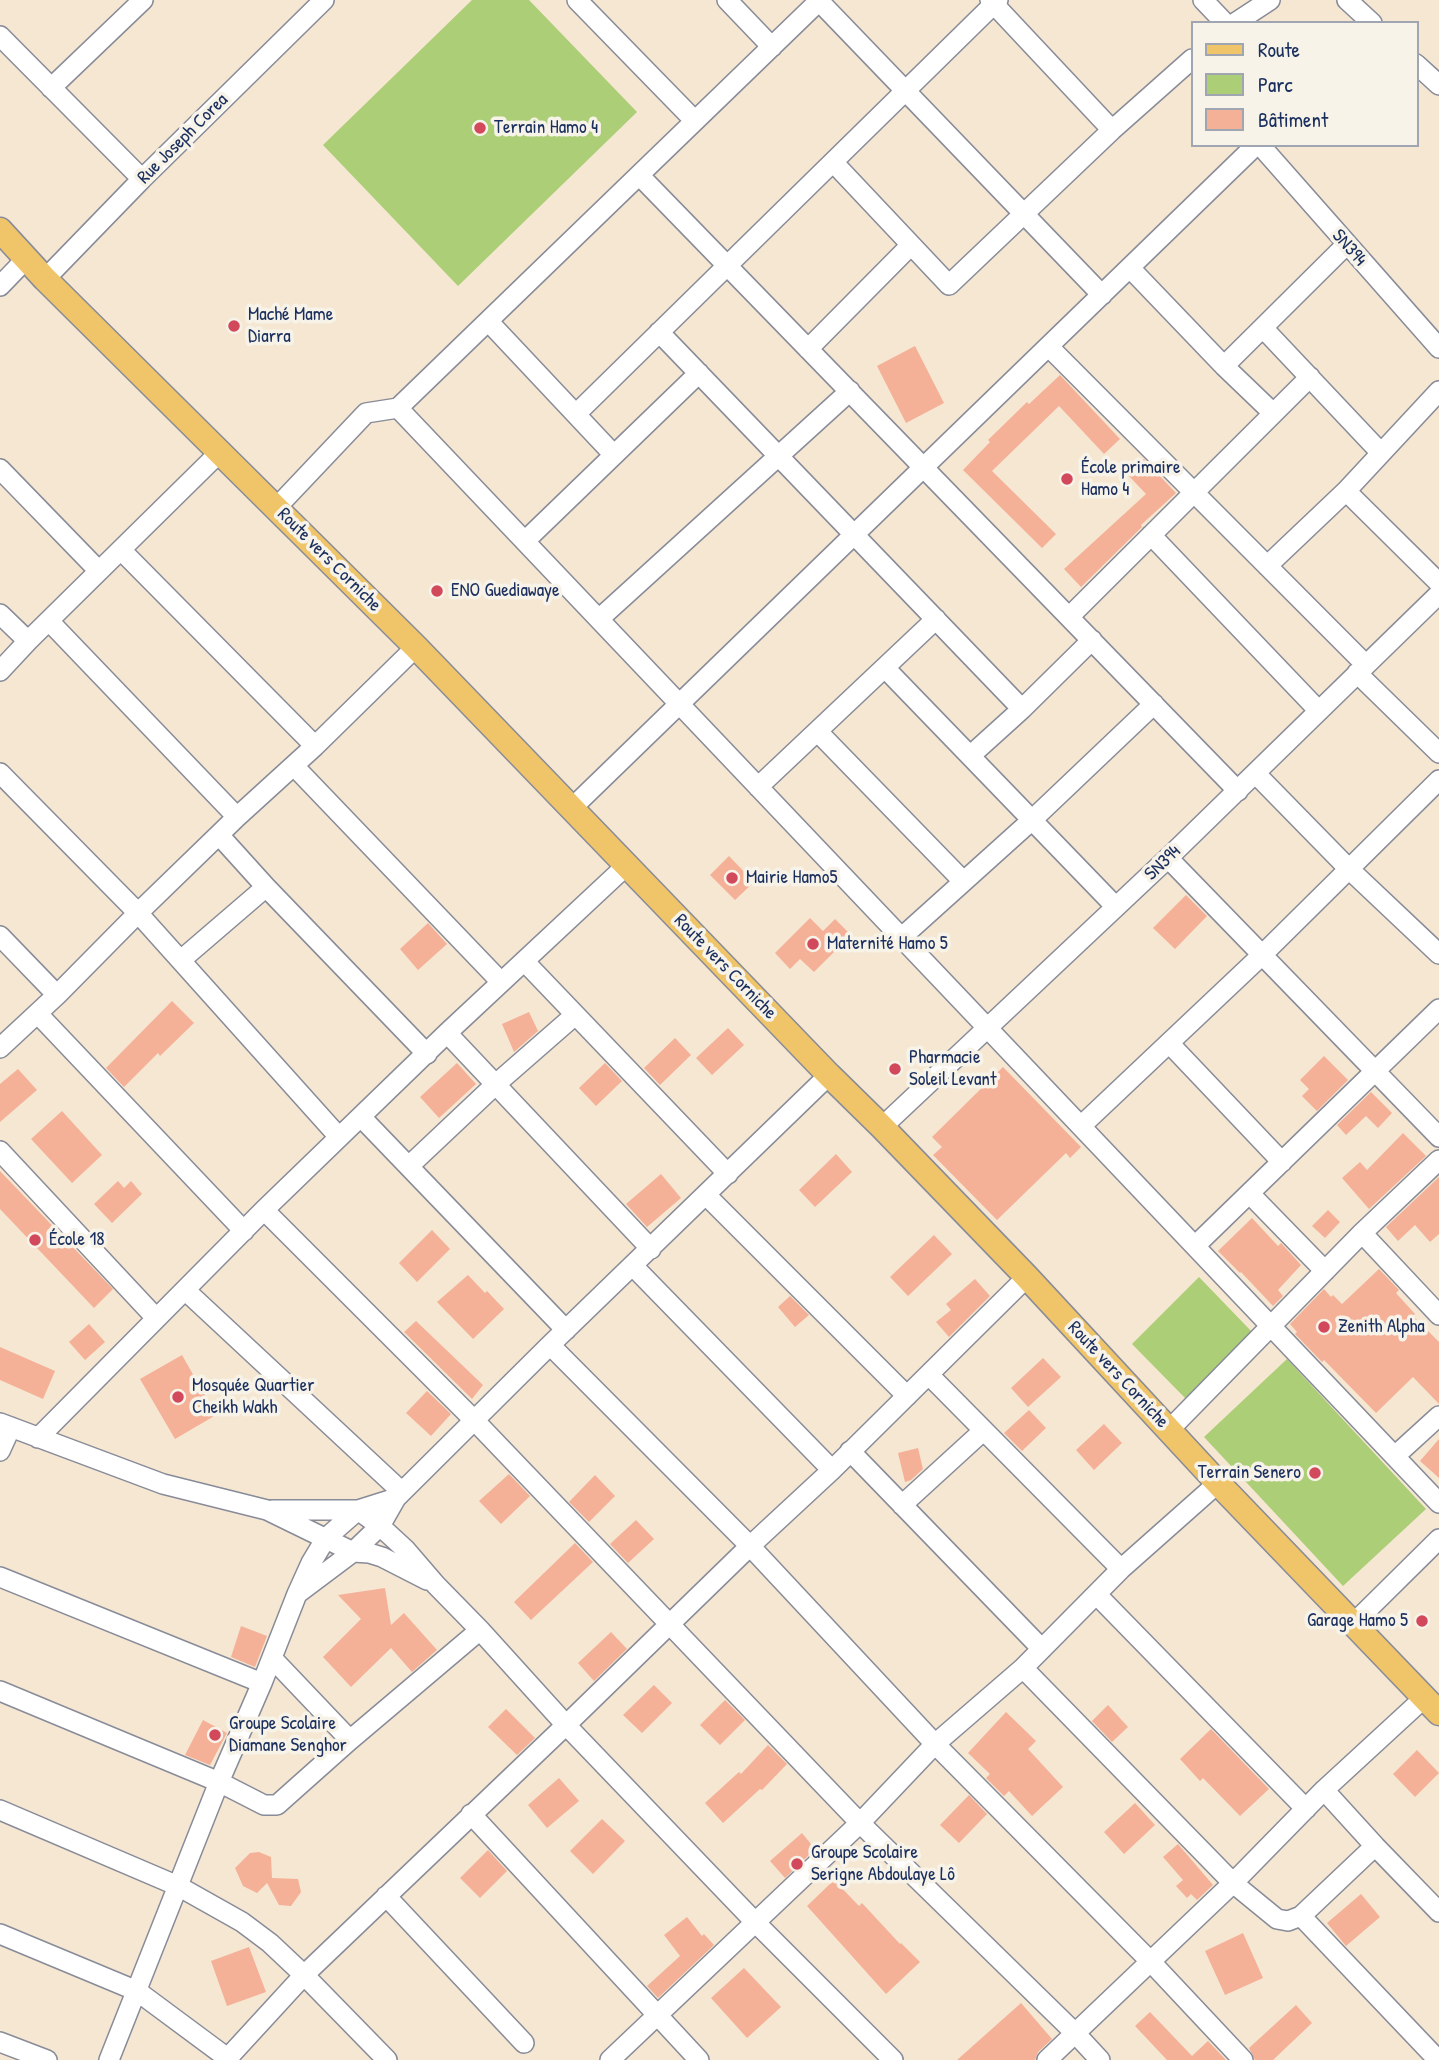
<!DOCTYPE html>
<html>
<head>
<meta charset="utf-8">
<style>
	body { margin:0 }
	#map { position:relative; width:1439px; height:2060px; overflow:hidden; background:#f5e7d2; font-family:"Patrick Hand",sans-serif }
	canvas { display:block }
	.legend { position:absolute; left:1191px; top:21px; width:228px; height:126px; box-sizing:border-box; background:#f7f3e8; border:2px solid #9fa5b1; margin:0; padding:9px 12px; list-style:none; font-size:21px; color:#1b2f5e }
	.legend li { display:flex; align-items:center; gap:14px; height:35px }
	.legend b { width:35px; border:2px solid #9fa5b1 }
</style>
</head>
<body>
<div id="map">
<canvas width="1439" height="2060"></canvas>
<ul class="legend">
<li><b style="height:9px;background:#f0c469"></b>Route</li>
<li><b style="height:19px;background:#abce76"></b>Parc</li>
<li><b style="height:19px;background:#f5b098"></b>Bâtiment</li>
</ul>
</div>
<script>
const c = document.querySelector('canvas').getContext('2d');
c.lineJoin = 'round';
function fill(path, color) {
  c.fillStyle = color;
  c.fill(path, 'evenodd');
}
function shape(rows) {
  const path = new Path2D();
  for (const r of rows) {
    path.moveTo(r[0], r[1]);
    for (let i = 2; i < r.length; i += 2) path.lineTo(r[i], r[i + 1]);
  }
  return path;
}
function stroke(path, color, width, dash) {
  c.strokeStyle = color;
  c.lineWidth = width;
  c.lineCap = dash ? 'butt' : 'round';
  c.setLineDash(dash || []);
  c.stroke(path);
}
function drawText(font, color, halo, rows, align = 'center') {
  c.font = font + ' "Patrick Hand",sans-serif';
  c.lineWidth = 7;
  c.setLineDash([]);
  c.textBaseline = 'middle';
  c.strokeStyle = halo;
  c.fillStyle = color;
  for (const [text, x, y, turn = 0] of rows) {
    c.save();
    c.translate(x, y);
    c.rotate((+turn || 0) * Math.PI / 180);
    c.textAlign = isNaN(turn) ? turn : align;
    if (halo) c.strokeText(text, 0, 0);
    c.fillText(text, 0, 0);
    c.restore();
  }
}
const green = shape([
	[472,0,529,0,637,112,458,286,323,145],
	[1199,1277,1253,1333,1186,1399,1132,1344],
	[1287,1359,1426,1509,1343,1586,1204,1437]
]);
const building = shape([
	[915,346,944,403,906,423,877,366],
	[1060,375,1120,439,1104,454,1059,406,992,471,1056,534,1042,548,963,470,990,442,988,440,1027,402,1029,404],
	[1144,459,1176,493,1141,525,1142,527,1081,587,1064,569,1146,494,1127,474],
	[729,856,754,882,735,900,710,875],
	[1186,895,1207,916,1175,949,1153,928],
	[810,918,823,931,835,919,851,935,814,972,800,959,790,969,775,953],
	[428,923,447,944,418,970,400,949],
	[172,1001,194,1023,160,1056,158,1053,124,1087,106,1068],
	[529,1012,538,1031,514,1052,502,1024],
	[728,1028,744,1045,712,1075,696,1058],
	[675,1038,691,1055,660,1085,644,1068],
	[1324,1056,1348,1080,1317,1111,1302,1096,1309,1089,1300,1080],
	[457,1063,476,1084,439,1118,420,1097],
	[605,1063,622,1081,596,1106,579,1088],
	[1003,1067,1081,1147,1070,1158,1066,1153,997,1220,933,1155,942,1147,932,1137],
	[18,1069,37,1090,0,1122,0,1084],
	[1371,1092,1392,1113,1378,1128,1366,1116,1346,1135,1337,1125],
	[62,1111,102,1155,72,1183,31,1139],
	[1403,1133,1426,1156,1369,1209,1342,1178,1360,1162,1367,1170],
	[836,1154,852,1172,815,1207,799,1190],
	[0,1171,113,1289,94,1308,0,1209],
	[661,1174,681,1198,647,1227,626,1204],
	[1439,1177,1439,1234,1430,1242,1415,1225,1398,1241,1386,1227],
	[118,1181,124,1188,131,1181,142,1194,112,1223,94,1204],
	[1328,1210,1340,1222,1325,1238,1312,1226],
	[1252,1218,1278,1246,1281,1243,1301,1265,1278,1290,1283,1296,1273,1306,1241,1272,1240,1273,1218,1251],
	[432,1230,450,1249,417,1282,399,1263],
	[934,1235,952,1254,908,1296,890,1277],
	[1379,1269,1399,1290,1396,1293,1415,1314,1413,1316,1439,1342,1439,1404,1413,1377,1376,1413,1324,1360,1322,1362,1295,1334,1297,1332,1290,1324,1324,1289,1331,1297,1333,1295,1342,1304],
	[468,1275,485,1293,487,1291,504,1309,473,1339,437,1302],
	[975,1279,990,1296,949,1337,936,1322,951,1310,946,1304],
	[790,1296,809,1315,795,1327,778,1307],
	[416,1321,483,1385,472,1399,404,1332],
	[89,1324,105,1342,85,1360,69,1342],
	[0,1347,55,1371,43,1399,0,1380],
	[182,1355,216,1415,175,1439,140,1379],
	[1043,1358,1061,1377,1028,1407,1011,1388],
	[427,1391,451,1414,431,1436,406,1413],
	[1029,1410,1046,1428,1022,1451,1004,1433],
	[1104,1424,1122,1443,1094,1470,1076,1450],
	[1439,1439,1439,1478,1420,1461],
	[918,1448,923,1469,911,1480,905,1482,898,1453],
	[509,1474,530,1496,501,1524,479,1501],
	[595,1475,615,1496,589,1522,569,1502],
	[636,1520,654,1539,628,1563,610,1544],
	[575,1543,593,1562,531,1620,514,1602],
	[385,1588,391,1625,404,1613,437,1650,412,1672,391,1648,351,1687,323,1657,361,1619,338,1595],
	[241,1626,267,1636,255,1667,231,1657],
	[611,1632,627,1649,594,1681,578,1663],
	[654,1685,672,1703,642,1733,623,1715],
	[725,1700,745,1720,720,1745,700,1725],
	[1108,1705,1128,1727,1112,1742,1092,1721],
	[506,1709,535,1738,517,1755,488,1727],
	[1006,1712,1036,1741,1028,1749,1063,1787,1032,1816,1009,1791,1004,1796,986,1778,990,1774,968,1753],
	[203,1720,227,1733,210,1765,185,1755],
	[1211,1729,1269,1789,1240,1816,1203,1778,1200,1781,1180,1759],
	[768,1745,787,1764,762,1790,760,1789,723,1823,705,1803,739,1772,741,1774],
	[1417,1750,1439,1773,1415,1797,1393,1774],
	[559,1778,579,1801,547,1828,528,1805],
	[969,1795,987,1814,959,1843,940,1825],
	[1135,1803,1155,1825,1124,1854,1104,1832],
	[602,1819,625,1841,593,1874,570,1851],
	[802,1833,815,1849,785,1878,770,1861],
	[1178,1844,1213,1885,1197,1900,1191,1894,1187,1898,1176,1886,1183,1880,1163,1857],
	[488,1850,507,1871,480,1898,460,1878],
	[259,1852,271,1857,272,1878,298,1879,301,1892,291,1906,279,1905,267,1883,257,1893,243,1886,235,1868,250,1853],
	[834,1880,859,1906,862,1903,900,1944,901,1943,920,1962,886,1994,807,1906],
	[1361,1894,1380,1917,1346,1946,1327,1923],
	[687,1917,702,1936,704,1934,714,1945,658,1998,647,1986,680,1956,664,1935],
	[1243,1933,1263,1978,1225,1995,1205,1951],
	[249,1947,266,1992,227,2006,211,1961],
	[744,1968,781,2007,747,2038,711,1998],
	[1021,2003,1052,2039,1038,2052,1035,2060,957,2060],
	[1296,2005,1312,2023,1273,2060,1255,2060,1249,2048],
	[1150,2012,1192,2056,1208,2041,1226,2060,1167,2060,1135,2026]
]);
const minor = shape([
	[577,0,695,121],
	[727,0,772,47],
	[818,0,1102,295],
	[990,0,1112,130],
	[1203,0,1225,23],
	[1347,0,1372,23],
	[1235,23,1270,0],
	[0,36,142,179],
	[1416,64,1439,85],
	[51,88,143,0],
	[1260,145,1439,348],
	[833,162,949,285,1112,130,1192,59],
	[639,175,1238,791],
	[1130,268,1224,366,1273,413],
	[45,279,142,179,324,0],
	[0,286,26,259],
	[488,321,614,455],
	[1263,328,1381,453],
	[659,332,1022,709],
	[1049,347,1366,665],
	[808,349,911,245],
	[1224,366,1346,245],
	[398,408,1439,1503],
	[576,414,998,0],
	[0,469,99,571],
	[1346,491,1439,583],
	[277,507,366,413,398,408,819,1],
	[1151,535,1319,711],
	[525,541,699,373],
	[121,550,315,746],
	[1267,566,1346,491,1439,391],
	[0,614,28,641],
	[1069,617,1310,377],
	[599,619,850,391],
	[49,621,237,817],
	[885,668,1116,907],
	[0,671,28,641,221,451],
	[1357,673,1439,753],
	[818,732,963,881],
	[970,756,1022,709,1092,640],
	[294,766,501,982],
	[0,773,138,913,339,1137],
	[1256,774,1349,869,1439,954],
	[758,787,936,619],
	[572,808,1256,145],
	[219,835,266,887,427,1054],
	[1168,858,1439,1137],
	[0,936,57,995],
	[902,937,1032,820,1154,704],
	[181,960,266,887],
	[524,961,728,1174],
	[38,1014,244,1231],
	[447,1033,651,1249],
	[1169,1043,1282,1162],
	[0,1048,57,995,138,913,237,817,315,746,416,647],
	[361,1117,566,1330],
	[1081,1126,1262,955,1439,780],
	[882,1127,1168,858,1439,594],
	[0,1151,156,1318],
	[409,1166,496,1084,575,1015],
	[1250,1194,1325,1271],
	[706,1195,907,1396],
	[264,1210,474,1420,860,1823,1075,2033,1100,2060],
	[1362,1233,1439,1315],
	[1195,1246,1439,1009],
	[633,1266,832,1470],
	[185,1290,402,1492],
	[550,1345,750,1546,935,1744,1151,1962,1243,2060],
	[929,1375,1121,1569],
	[0,1423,163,1484,267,1510,353,1552,369,1553,382,1557,427,1580],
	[1169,1430,1362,1233,1439,1160],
	[38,1438,264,1210,447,1033,627,865],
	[0,1451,11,1427],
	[850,1451,1042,1649],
	[1395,1456,1439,1416],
	[902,1505,983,1431],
	[272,1510,358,1510,396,1498],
	[358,1510,380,1526,405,1549,436,1585,480,1630,566,1725,755,1922,893,2060],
	[0,1577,262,1683],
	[297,1594,353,1552,380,1526,396,1498,402,1492,550,1345,829,1075],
	[1097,1595,1306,1809],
	[1353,1624,1439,1539],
	[272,1658,350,1740],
	[1023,1668,1233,1883,1277,1919,1288,1921,1301,1916,1375,1846],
	[0,1691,219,1782,264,1805,277,1805,350,1740,480,1630],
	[1324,1790,1375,1846,1439,1912],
	[0,1810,178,1886,242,1922,270,1943,304,1975,387,2060],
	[471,1814,699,2060],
	[386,1896,524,2043],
	[1301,1916,1438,2060],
	[0,1934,137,1991,230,2060],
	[0,2042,47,2060],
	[109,2060,219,1782,262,1683,297,1594,311,1563,326,1538,358,1510],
	[226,2060,304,1975,566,1725,750,1546,832,1470,1027,1277],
	[610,2060,860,1823,935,1744,1023,1668,1121,1569,1218,1483],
	[1047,2060,1233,1883,1324,1790,1424,1698]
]);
const major = shape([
	[0,230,45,279,416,647,829,1075,882,1127,1027,1277,1218,1483,1439,1713]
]);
const markers = [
	[480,128,7,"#d1495b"],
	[234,326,7,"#d1495b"],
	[1067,479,7,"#d1495b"],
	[437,591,7,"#d1495b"],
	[732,878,7,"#d1495b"],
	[813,944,7,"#d1495b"],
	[895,1069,7,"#d1495b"],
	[35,1240,7,"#d1495b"],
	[1324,1327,7,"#d1495b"],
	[178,1397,7,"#d1495b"],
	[1315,1473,7,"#d1495b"],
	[1422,1621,7,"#d1495b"],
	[215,1735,7,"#d1495b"],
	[797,1864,7,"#d1495b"]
];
const poiNames = [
	["Terrain Hamo 4",494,128],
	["Maché Mame",248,315],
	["Diarra",248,337],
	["École primaire",1081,468],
	["Hamo 4",1081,490],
	["ENO Guediawaye",451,591],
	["Mairie Hamo5",746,878],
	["Maternité Hamo 5",827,944],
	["Pharmacie",909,1058],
	["Soleil Levant",909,1080],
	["École 18",49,1240],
	["Zenith Alpha",1338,1327],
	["Mosquée Quartier",192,1386],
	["Cheikh Wakh",192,1408],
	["Terrain Senero",1301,1473,"right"],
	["Garage Hamo 5",1408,1621,"right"],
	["Groupe Scolaire",229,1724],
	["Diamane Senghor",229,1746],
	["Groupe Scolaire",811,1853],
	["Serigne Abdoulaye Lô",811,1875]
];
const streetNames = [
	["Rue Joseph Corea",183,139,-45],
	["SN394",1349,248,49],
	["Route vers Corniche",329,560,45],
	["SN394",1163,863,-44],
	["Route vers Corniche",725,967,46],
	["Route vers Corniche",1118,1375,47]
];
fill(green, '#abce76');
fill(building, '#f5b098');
stroke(minor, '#888b98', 22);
stroke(major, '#888b98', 27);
stroke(minor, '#fff', 19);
stroke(major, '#f0c469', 24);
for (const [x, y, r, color] of markers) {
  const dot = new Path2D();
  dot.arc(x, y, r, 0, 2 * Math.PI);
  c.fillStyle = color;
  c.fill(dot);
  stroke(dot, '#f7f3e8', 2.5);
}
drawText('19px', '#1b2f5e', '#f7f3e8', poiNames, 'left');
drawText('19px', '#1b2f5e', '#f7f3e8', streetNames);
</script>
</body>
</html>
